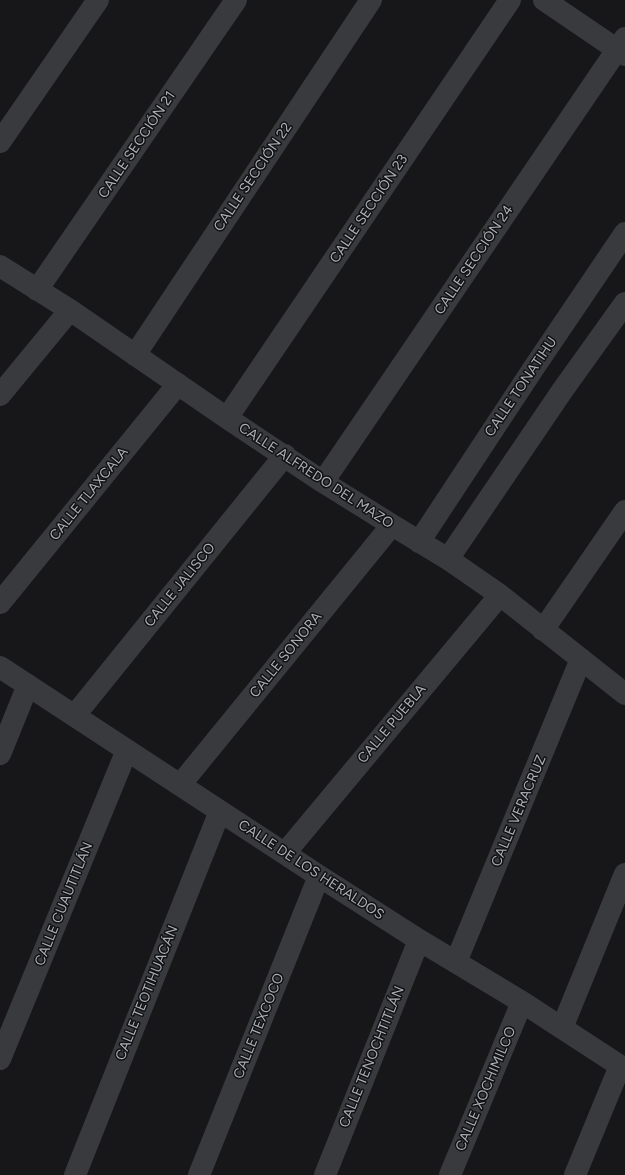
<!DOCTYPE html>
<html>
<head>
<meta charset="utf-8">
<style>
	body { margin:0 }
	canvas { display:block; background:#171719 }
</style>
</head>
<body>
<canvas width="625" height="1175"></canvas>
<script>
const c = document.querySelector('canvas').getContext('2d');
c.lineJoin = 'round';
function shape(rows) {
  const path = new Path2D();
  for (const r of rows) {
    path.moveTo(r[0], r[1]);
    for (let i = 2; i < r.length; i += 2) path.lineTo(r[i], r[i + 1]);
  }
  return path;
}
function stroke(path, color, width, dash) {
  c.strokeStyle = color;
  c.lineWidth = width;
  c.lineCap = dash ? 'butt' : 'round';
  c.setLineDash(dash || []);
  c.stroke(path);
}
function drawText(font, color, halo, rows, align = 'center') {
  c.font = font + ' Figtree,sans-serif';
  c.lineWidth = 3;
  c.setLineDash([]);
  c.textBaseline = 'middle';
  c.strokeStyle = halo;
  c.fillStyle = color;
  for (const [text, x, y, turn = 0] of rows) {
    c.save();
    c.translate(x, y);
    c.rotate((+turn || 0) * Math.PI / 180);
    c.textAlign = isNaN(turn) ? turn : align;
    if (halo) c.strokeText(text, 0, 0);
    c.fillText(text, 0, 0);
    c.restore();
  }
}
const minor = shape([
	[544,0,625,55],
	[0,142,98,0],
	[0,266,70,310,227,418,323,482,392,525,448,559,500,595,625,694],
	[37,290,236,0],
	[135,355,371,0],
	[0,395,70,310],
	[227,418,510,0],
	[323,482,625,38],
	[419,542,533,369,625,233],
	[448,559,562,391,625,303],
	[0,603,178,384],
	[543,630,625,511],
	[0,667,319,876,419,940,522,1002,625,1069],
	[75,715,285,455],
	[0,754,28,685],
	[180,785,392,525],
	[285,853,500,595],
	[456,962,581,659],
	[562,1028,625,874],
	[0,1059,127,750],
	[75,1175,220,811],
	[199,1175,319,876],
	[325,1175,419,940],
	[450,1175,522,1002],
	[575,1175,620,1066]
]);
const streetNames = [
	["CALLE SECCIÓN 21",137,145,-56],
	["CALLE SECCIÓN 22",253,177,-56],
	["CALLE SECCIÓN 23",369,209,-56],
	["CALLE SECCIÓN 24",474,260,-56],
	["CALLE TONATIHU",521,387,-56],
	["CALLE ALFREDO DEL MAZO",316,476,33],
	["CALLE TLAXCALA",89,494,-51],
	["CALLE JALISCO",180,585,-51],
	["CALLE SONORA",286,655,-51],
	["CALLE PUEBLA",392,724,-50],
	["CALLE VERACRUZ",519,811,-67],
	["CALLE DE LOS HERALDOS",311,870,33],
	["CALLE CUAUTITLÁN",64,904,-68],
	["CALLE TEOTIHUACÁN",147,993,-68],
	["CALLE TEXCOCO",259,1026,-68],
	["CALLE TENOCHTITLÁN",372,1057,-68],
	["CALLE XOCHIMILCO",486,1089,-67]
];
stroke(minor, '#393a3e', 22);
drawText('14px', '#abafb7', '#121214', streetNames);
</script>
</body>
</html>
